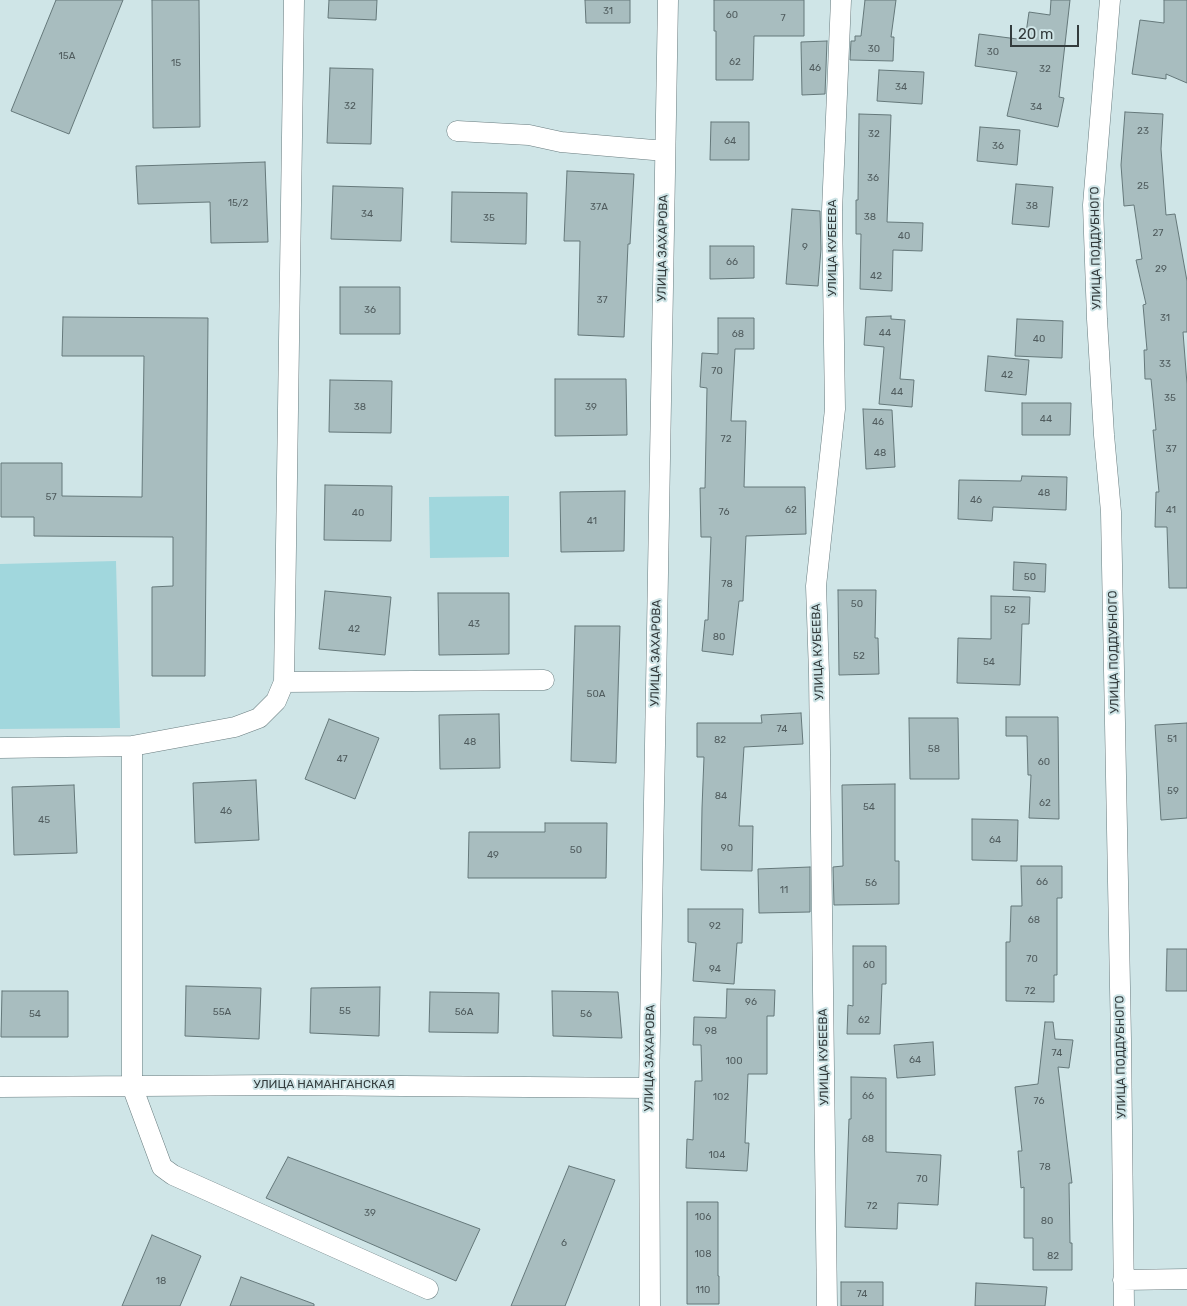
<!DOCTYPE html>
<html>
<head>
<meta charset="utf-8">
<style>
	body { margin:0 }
	#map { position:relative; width:1187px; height:1306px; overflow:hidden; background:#cfe5e7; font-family:Rubik,sans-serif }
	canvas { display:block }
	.scale { position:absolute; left:1010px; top:25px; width:69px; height:22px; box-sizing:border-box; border:2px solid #333c3d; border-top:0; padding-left:6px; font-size:15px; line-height:18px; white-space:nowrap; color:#333c3d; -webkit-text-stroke:4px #cfe5e7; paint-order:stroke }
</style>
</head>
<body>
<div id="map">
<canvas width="1187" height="1306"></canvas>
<div class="scale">20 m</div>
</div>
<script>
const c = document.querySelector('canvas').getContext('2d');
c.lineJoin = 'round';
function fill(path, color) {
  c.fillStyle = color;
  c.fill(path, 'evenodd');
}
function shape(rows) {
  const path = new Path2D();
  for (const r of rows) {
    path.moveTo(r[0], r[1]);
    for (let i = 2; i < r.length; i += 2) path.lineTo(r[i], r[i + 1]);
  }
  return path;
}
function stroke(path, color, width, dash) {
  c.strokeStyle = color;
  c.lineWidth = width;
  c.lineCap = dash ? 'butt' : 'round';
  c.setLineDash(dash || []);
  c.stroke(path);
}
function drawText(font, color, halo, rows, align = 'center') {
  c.font = font + ' Rubik,sans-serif';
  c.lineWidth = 4;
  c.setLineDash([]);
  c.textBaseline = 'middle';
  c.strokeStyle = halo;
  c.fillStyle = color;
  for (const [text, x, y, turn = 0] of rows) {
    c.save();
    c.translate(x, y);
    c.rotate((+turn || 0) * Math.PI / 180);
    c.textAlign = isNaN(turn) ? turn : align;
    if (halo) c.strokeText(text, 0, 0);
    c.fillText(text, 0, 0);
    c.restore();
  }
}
const green = shape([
	[509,496,509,557,430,558,429,497],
	[116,561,120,728,0,729,0,564]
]);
const building = shape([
	[56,0,123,0,69,134,11,111,56,0],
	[152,0,199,0,200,127,153,128,152,0],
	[329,0,377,0,376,20,328,18,329,0],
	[585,0,630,0,630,23,586,23,585,0],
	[714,0,804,0,804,36,754,36,753,80,716,80,716,31,714,31,714,0],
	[865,0,896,0,891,37,894,37,893,61,850,60,851,41,855,41,855,36,861,36,865,0],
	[1051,0,1070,0,1059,97,1064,98,1058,127,1007,116,1017,72,975,66,979,34,1025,40,1029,12,1050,15,1051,0],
	[1164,0,1187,0,1187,83,1166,74,1166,79,1132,74,1140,20,1164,23,1164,0],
	[827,41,825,94,802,95,801,42,827,41],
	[330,68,373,69,371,144,327,143,330,68],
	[879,70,924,72,922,104,877,101,879,70],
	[1125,112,1163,114,1161,149,1166,215,1175,214,1187,281,1187,332,1183,332,1187,384,1187,588,1169,588,1167,527,1155,527,1156,492,1159,492,1153,430,1156,430,1151,379,1145,379,1144,350,1147,350,1143,305,1146,304,1136,260,1142,259,1134,205,1124,206,1121,165,1125,112],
	[859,114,891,115,887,222,923,223,922,251,893,250,892,291,860,289,861,234,856,234,856,200,858,200,859,114],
	[711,122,749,122,749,160,710,160,711,122],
	[980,127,1020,130,1017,165,977,161,980,127],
	[265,162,268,242,211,243,210,202,138,204,136,166,265,162],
	[567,171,634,174,630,244,628,244,624,337,578,335,580,241,564,241,567,171],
	[1016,184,1053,187,1049,227,1012,224,1016,184],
	[333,186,403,188,401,241,331,239,333,186],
	[452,192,527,193,526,244,451,242,452,192],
	[792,209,820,211,821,249,818,286,786,284,792,209],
	[710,246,754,246,754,278,710,279,710,246],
	[340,287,400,287,400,334,340,334,340,287],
	[891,316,891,319,905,320,900,379,914,380,912,407,879,404,884,347,864,345,866,317,891,316],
	[63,317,208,318,205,676,152,676,152,587,173,586,173,537,34,536,34,517,1,517,1,463,62,463,62,496,142,497,144,356,62,356,63,317],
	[718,318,754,318,754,349,735,349,731,421,746,421,744,487,805,487,806,534,746,536,743,601,739,601,733,655,702,651,705,620,708,620,711,537,701,537,700,488,705,488,707,388,700,387,702,353,718,354,718,318],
	[1017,319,1063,321,1062,358,1015,356,1017,319],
	[988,356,1029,360,1026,395,985,391,988,356],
	[555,379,626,379,627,435,555,436,555,379],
	[330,380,392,381,391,433,329,432,330,380],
	[1022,403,1071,403,1070,435,1022,435,1022,403],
	[863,409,892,410,895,467,866,469,863,409],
	[1022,476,1067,477,1066,510,993,507,992,521,958,519,959,480,1021,481,1022,476],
	[325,485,392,486,391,541,324,540,325,485],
	[625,491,624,551,561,552,560,492,625,491],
	[1014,562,1046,564,1045,592,1013,590,1014,562],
	[838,590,876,590,875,638,878,638,879,674,839,675,838,590],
	[325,591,391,597,385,655,319,649,325,591],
	[438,593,509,593,509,654,439,655,438,593],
	[991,596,1030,597,1029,624,1022,624,1020,685,957,683,958,638,991,639,991,596],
	[575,626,620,626,616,763,571,761,575,626],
	[801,713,803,744,744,747,739,826,753,826,752,871,701,870,702,808,704,757,697,757,697,723,762,723,761,715,801,713],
	[499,714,500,768,440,769,439,715,499,714],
	[1006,717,1058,717,1059,819,1029,818,1031,775,1028,775,1027,736,1006,736,1006,717],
	[909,718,958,718,959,779,910,779,909,718],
	[329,719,379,738,355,799,305,779,329,719],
	[1187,723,1187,818,1161,820,1155,725,1187,723],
	[256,780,259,840,195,843,193,783,256,780],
	[895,784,895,861,899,861,899,904,834,905,833,867,843,866,842,785,895,784],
	[74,785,77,853,14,855,12,787,74,785],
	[972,819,1018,820,1017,861,972,860,972,819],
	[545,823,607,823,606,878,468,878,469,832,545,832,545,823],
	[1021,866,1062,866,1062,898,1057,898,1057,975,1054,975,1054,1002,1006,1001,1006,942,1010,942,1011,906,1022,906,1021,866],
	[810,867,810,912,759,913,758,869,810,867],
	[688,909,743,909,742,943,737,943,734,984,693,981,696,943,688,942,688,909],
	[853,946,886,946,886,984,882,984,880,1034,847,1034,848,1005,853,1006,853,946],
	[1167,949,1187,949,1187,991,1166,991,1167,949],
	[186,986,261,988,259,1039,185,1036,186,986],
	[380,987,379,1036,310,1033,311,988,380,987],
	[727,989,775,990,774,1016,767,1016,767,1074,748,1074,745,1143,749,1143,747,1171,686,1168,687,1139,693,1140,695,1081,702,1081,701,1045,693,1045,694,1017,726,1018,727,989],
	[2,991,68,991,68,1037,1,1037,2,991],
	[552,991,618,992,622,1038,553,1036,552,991],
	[430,992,499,993,498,1033,429,1032,430,992],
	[1045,1022,1053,1022,1055,1039,1073,1040,1069,1068,1058,1067,1072,1183,1069,1183,1070,1243,1072,1243,1072,1270,1033,1270,1033,1238,1024,1238,1024,1187,1021,1188,1018,1151,1022,1151,1015,1087,1038,1084,1045,1022],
	[933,1042,935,1075,897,1078,894,1045,933,1042],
	[851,1077,886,1078,886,1152,941,1155,938,1205,898,1203,897,1229,845,1227,849,1119,851,1119,851,1077],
	[288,1157,480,1229,456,1281,266,1198,288,1157],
	[569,1166,615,1180,565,1306,511,1306,569,1166],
	[687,1202,718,1202,718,1276,719,1276,719,1304,687,1304,687,1202],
	[152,1235,201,1256,180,1306,122,1306,152,1235],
	[241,1277,314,1304,314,1306,230,1306,241,1277],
	[841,1282,883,1282,883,1306,841,1306,841,1282],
	[976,1283,1047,1287,1045,1306,975,1306,976,1283]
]);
const street = shape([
	[1110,0,1093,205,1097,319,1104,435,1111,512,1121,1040,1124,1306],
	[457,131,529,135,561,142,665,151],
	[284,682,544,680],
	[132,746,132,1086,162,1167,173,1175,428,1289],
	[0,748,132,746,235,727,259,718,276,701,284,682,294,0],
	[0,1087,281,1085,649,1088],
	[1123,1280,1187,1279],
	[650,1306,649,1088,668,0],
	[827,1306,819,673,816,586,835,409,832,211,841,0]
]);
const numberNames = [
	["31",608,11],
	["60",732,15],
	["7",783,18],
	["30",874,49],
	["30",993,52],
	["15А",67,56],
	["62",735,62],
	["15",176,63],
	["46",815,68],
	["32",1045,69],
	["34",901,87],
	["32",350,106],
	["34",1036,107],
	["23",1143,131],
	["32",874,134],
	["64",730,141],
	["36",998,146],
	["36",873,178],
	["25",1143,186],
	["15/2",238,203],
	["38",1032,206],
	["37А",599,207],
	["34",367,214],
	["38",870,217],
	["35",489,218],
	["27",1158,233],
	["40",904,236],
	["9",805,247],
	["66",732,262],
	["29",1161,269],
	["42",876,276],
	["37",602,300],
	["36",370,310],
	["31",1165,318],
	["44",885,333],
	["68",738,334],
	["40",1039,339],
	["33",1165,364],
	["70",717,371],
	["42",1007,375],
	["44",897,392],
	["35",1170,398],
	["38",360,407],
	["39",591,407],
	["44",1046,419],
	["46",878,422],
	["72",726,439],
	["37",1171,449],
	["48",880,453],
	["48",1044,493],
	["57",51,497],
	["46",976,500],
	["62",791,510],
	["41",1171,510],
	["76",724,512],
	["40",358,513],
	["41",592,521],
	["50",1030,577],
	["78",727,584],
	["50",857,604],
	["52",1010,610],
	["43",474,624],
	["42",354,629],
	["80",719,637],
	["52",859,656],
	["54",989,662],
	["50А",596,694],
	["74",782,729],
	["51",1172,739],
	["82",720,740],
	["48",470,742],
	["58",934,749],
	["47",342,759],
	["60",1044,762],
	["59",1173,791],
	["84",721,796],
	["62",1045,803],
	["54",869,807],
	["46",226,811],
	["45",44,820],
	["64",995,840],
	["90",727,848],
	["50",576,850],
	["49",493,855],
	["66",1042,882],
	["56",871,883],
	["11",784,890],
	["68",1034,920],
	["92",715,926],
	["70",1032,959],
	["60",869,965],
	["94",715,969],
	["72",1030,991],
	["96",751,1002],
	["55",345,1011],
	["55А",222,1012],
	["56А",464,1012],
	["54",35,1014],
	["56",586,1014],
	["62",864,1020],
	["98",711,1031],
	["74",1057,1053],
	["64",915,1060],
	["100",734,1061],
	["66",868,1096],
	["102",721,1097],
	["76",1039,1101],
	["68",868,1139],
	["104",717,1155],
	["78",1045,1167],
	["70",922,1179],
	["72",872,1206],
	["39",370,1213],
	["106",703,1217],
	["80",1047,1221],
	["6",564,1243],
	["108",703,1254],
	["82",1053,1256],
	["18",161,1281],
	["110",703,1290],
	["74",862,1294]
];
const streetNames = [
	["УЛИЦА ЗАХАРОВА",663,248,-89],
	["УЛИЦА КУБЕЕВА",833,248,-90],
	["УЛИЦА ПОДДУБНОГО",1096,248,-91],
	["УЛИЦА КУБЕЕВА",818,652,-92],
	["УЛИЦА ПОДДУБНОГО",1114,652,-91],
	["УЛИЦА ЗАХАРОВА",656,653,-89],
	["УЛИЦА КУБЕЕВА",824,1057,-91],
	["УЛИЦА ПОДДУБНОГО",1121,1057,-91],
	["УЛИЦА ЗАХАРОВА",650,1058,-89],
	["УЛИЦА НАМАНГАНСКАЯ",324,1085]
];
fill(green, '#a1d7dd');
fill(building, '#a8bdbf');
stroke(building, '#65787a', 1);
stroke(street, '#697c7f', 21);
stroke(street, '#fff', 20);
drawText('10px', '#505c5e', null, numberNames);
drawText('12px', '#333c3d', '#cfe5e7', streetNames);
</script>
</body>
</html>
